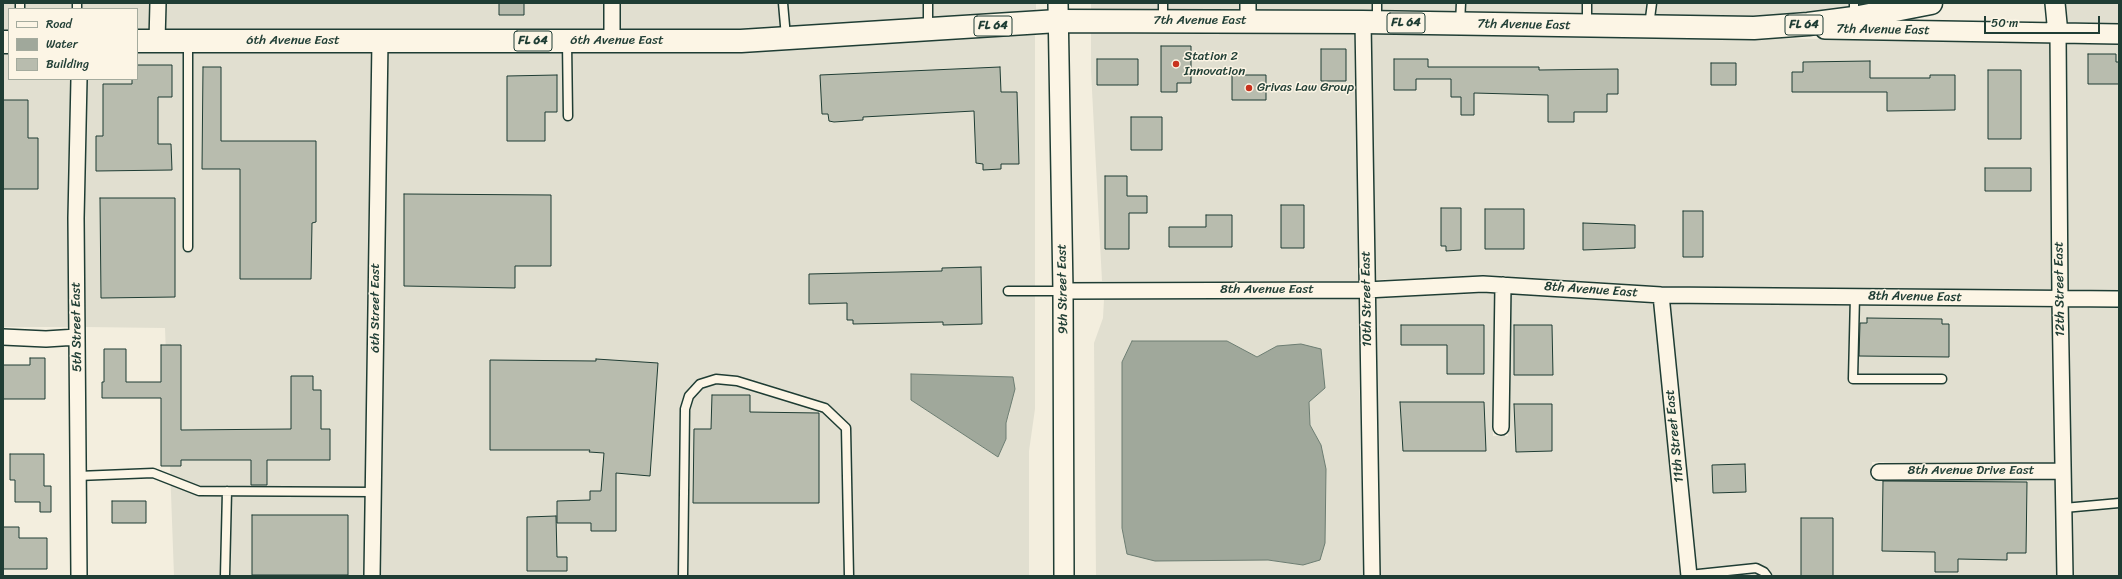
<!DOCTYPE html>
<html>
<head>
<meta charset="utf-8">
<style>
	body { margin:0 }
	#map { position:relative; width:2122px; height:579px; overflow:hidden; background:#f3eede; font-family:Sriracha,sans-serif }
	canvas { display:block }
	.frame { position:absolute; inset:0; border:4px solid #1f3d34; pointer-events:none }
	.legend { position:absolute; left:8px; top:8px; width:130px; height:72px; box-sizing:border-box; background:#fcf5e5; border:1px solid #a4ab9e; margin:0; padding:5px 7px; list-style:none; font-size:12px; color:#1f3d34 }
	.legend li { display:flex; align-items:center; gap:8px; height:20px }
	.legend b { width:20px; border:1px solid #a4ab9e }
	.scale { position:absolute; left:1984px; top:16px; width:116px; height:18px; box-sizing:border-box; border:2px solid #1f3d34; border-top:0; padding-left:5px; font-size:12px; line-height:14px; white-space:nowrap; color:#1f3d34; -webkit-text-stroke:3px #fcf5e5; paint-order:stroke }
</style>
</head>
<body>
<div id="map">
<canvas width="2122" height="579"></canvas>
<div class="frame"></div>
<ul class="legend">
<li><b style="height:5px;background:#fcf5e5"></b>Road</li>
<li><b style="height:11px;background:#a0a89b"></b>Water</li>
<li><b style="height:11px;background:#b8bcae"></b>Building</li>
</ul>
<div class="scale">50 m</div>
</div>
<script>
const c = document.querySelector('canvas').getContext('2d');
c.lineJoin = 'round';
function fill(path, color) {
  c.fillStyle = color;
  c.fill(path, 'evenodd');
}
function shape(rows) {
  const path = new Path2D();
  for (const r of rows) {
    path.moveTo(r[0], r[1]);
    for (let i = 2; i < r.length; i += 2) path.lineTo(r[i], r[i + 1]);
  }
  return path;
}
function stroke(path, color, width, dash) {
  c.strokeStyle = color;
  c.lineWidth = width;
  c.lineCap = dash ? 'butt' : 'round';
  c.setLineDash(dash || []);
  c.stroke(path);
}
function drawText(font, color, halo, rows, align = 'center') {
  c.font = font + ' Sriracha,sans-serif';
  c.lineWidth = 3;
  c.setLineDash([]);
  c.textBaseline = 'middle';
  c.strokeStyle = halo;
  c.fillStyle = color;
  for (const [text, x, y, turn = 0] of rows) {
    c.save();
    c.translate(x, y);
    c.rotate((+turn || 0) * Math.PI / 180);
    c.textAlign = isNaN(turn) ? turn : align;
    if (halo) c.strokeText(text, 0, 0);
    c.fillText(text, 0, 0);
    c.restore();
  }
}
const built = shape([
	[3,3,150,3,149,32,137,32,137,9,9,9,9,33,3,33],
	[166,3,603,3,604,33,165,32],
	[620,3,1036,3,1036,14,740,31,620,33],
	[1091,3,1240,3,1240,12,1091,12],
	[1257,3,1890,3,1853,9,1754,19,1256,12],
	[2063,3,2119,3,2119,25,2065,25],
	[1091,30,1354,31,1358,281,1102,281,1091,71],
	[1371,31,2049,43,2052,290,1660,286,1484,275,1374,280],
	[1035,32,1035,409,1029,451,1029,576,381,576,387,50],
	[911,374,1010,413,1006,423,1006,439,998,457,911,400],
	[2066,43,2119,43,2119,290,2068,290],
	[137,50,371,50,365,576,174,576,165,328,85,327,85,325,84,218,87,79,137,79],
	[3,51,9,51,9,79,71,79,68,217,69,327,3,327],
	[1495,293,1493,436,1508,436,1511,294,1654,304,1681,576,1380,576,1374,298],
	[1104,299,1358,299,1363,576,1096,576,1094,343,1103,318],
	[1132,341,1227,341,1257,357,1277,346,1325,387,1309,402,1310,425,1321,445,1303,565,1268,560,1128,554,1122,528,1122,362],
	[1670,304,2052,308,2055,462,1872,462,1871,480,2055,480,2057,576,1697,576],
	[2068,308,2119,308,2119,576,2073,576]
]);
const water = shape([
	[1132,341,1227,341,1257,357,1277,346,1301,344,1321,349,1325,388,1309,402,1310,425,1321,445,1326,469,1325,543,1320,560,1303,565,1268,560,1155,561,1127,554,1122,528,1122,362,1132,341],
	[911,374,1013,377,1015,389,1006,423,1006,439,998,457,911,400,911,374]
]);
const building = shape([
	[499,3,524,3,524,15,499,15,499,3],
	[1161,46,1191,46,1191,83,1177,83,1177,92,1161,92,1161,46],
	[1321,49,1346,49,1346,81,1321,81,1321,49],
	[2088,54,2116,54,2116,62,2119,62,2119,84,2088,84,2088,54],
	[1097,59,1138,59,1138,85,1097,85,1097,59],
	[1394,59,1428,59,1428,67,1539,67,1539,70,1618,69,1618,94,1607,94,1607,112,1574,112,1574,122,1548,122,1548,95,1474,93,1474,115,1461,115,1461,97,1451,97,1451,79,1416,79,1416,90,1394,90,1394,59],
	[1870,61,1870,78,1930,78,1930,75,1955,75,1955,110,1887,111,1887,92,1792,92,1792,72,1803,72,1803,62,1870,61],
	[1711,63,1736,63,1736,85,1711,85,1711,63],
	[137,65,172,65,172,97,158,97,158,144,171,144,172,170,96,171,96,136,103,136,103,84,132,84,132,79,137,79,137,65],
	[203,67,221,67,221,141,316,141,316,222,312,223,311,279,240,279,240,169,202,169,203,67],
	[1000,67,1001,92,1017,92,1019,164,1001,164,1001,169,983,170,983,164,976,163,974,111,863,117,863,120,834,122,829,121,828,114,822,114,820,75,1000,67],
	[1988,70,2021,70,2021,139,1988,139,1988,70],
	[557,75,557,112,545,112,545,141,507,141,507,76,557,75],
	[1232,75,1266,75,1266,100,1232,100,1232,75],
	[3,100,28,100,28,138,38,138,38,189,3,189,3,100],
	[1131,117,1162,117,1162,150,1131,150,1131,117],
	[1985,168,2031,168,2031,191,1985,191,1985,168],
	[1105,176,1127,176,1127,196,1147,196,1147,213,1129,213,1129,249,1105,249,1105,176],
	[404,194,551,195,551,266,515,266,515,288,404,286,404,194],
	[100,198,175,198,175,297,101,298,100,198],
	[1281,205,1304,205,1304,248,1281,248,1281,205],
	[1441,208,1461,208,1461,250,1446,251,1446,246,1441,246,1441,208],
	[1485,209,1524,209,1524,249,1485,249,1485,209],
	[1683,211,1703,211,1703,257,1683,257,1683,211],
	[1206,215,1232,215,1232,247,1169,247,1169,227,1206,227,1206,215],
	[1583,223,1635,225,1635,248,1583,250,1583,223],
	[981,267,982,324,943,325,943,322,853,324,853,320,847,320,847,303,809,304,809,274,942,271,942,268,981,267],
	[1867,318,1942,319,1942,324,1949,324,1949,357,1859,356,1860,323,1867,323,1867,318],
	[1401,325,1484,325,1484,374,1447,374,1447,345,1401,345,1401,325],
	[1514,325,1552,325,1553,375,1514,375,1514,325],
	[161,345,181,345,181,430,291,429,291,376,313,376,313,390,321,390,321,429,330,429,330,460,267,460,267,485,251,485,251,460,181,460,181,466,161,466,161,398,102,398,102,382,104,382,104,349,126,349,126,382,161,382,161,345],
	[30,358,45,358,45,399,3,399,3,365,30,365,30,358],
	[596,359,658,363,650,476,616,473,616,531,591,531,591,523,557,523,557,501,590,500,590,491,601,491,604,453,589,452,590,450,490,450,490,360,596,361,596,359],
	[712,395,750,395,750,412,819,413,819,503,693,503,694,429,711,429,712,395],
	[1400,402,1484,402,1486,451,1403,451,1400,402],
	[1514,404,1552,404,1552,451,1516,452,1514,404],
	[10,454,44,454,44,486,51,486,51,512,40,512,40,502,15,502,15,480,10,480,10,454],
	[1745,464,1746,492,1713,493,1712,465,1745,464],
	[1883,481,2027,482,2026,553,2007,553,2007,560,1958,559,1958,572,1935,572,1935,552,1882,551,1883,481],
	[112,501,146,501,146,523,112,523,112,501],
	[252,515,348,515,348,575,252,575,252,515],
	[556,516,557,557,567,557,567,571,527,571,527,517,556,516],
	[1801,518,1833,518,1833,576,1801,576,1801,518],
	[3,527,19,527,19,538,47,538,47,569,3,569,3,527]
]);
const service = shape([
	[77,3,77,9],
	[783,3,786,37],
	[928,3,928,28],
	[1587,3,1587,24],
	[1854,3,1854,17],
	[20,9,20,3],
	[1163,20,1163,3],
	[1377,22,1377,3],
	[1460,23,1461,3],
	[1649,26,1652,3],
	[188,42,188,247],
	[567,42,568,116],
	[1008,291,1063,291],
	[1855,296,1853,379,1942,379],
	[78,476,153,473,199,491,373,492],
	[2064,508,2119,503],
	[1689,575,1756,568,1764,572,1767,576],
	[225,576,227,491],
	[683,576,685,409,689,396,700,384,716,379,737,381,825,408,846,428,849,576]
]);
const minor = shape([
	[612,3,612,42],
	[1248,21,1248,3],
	[1363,22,1372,576],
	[2058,34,2060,299,2065,576],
	[157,41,158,3],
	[79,79,76,218,79,576],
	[1063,291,1366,290,1483,284,1661,295,2119,299],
	[1661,295,1689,576],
	[3,337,46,339,77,337],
	[1501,427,1503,285],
	[1879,472,2063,471],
	[372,576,380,41]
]);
const tertiary = shape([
	[1058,3,1063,291,1064,576],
	[2055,3,2058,34],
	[1825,29,2119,34]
]);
const primary = shape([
	[137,41,741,41,1058,21,1363,22,1754,28,1808,24,1854,18,1931,3],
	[3,42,9,42]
]);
const markers = [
	[1176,64,4,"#c8321e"],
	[1249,88,4,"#c8321e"]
];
const shields = [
	[1406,23,38],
	[1804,25,38],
	[993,26,38],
	[533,41,38]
];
const shieldNames = [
	["FL 64",1406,23],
	["FL 64",1804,25],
	["FL 64",993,26],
	["FL 64",533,41]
];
const streetNames = [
	["7th Avenue East",1200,21],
	["7th Avenue East",1524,25,1],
	["7th Avenue East",1883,30,1],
	["6th Avenue East",293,41],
	["6th Avenue East",617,41],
	["9th Street East",1063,289,-91],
	["12th Street East",2060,289,-91],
	["8th Avenue East",1267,290],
	["8th Avenue East",1591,290,4],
	["8th Avenue East",1915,297,1],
	["10th Street East",1367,299,-91],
	["6th Street East",376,308,-90],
	["5th Street East",77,327,-91],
	["11th Street East",1675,436,-96],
	["8th Avenue Drive East",1971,471]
];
const poiNames = [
	["Station 2",1184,57],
	["Innovation",1184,72],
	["Grivas Law Group",1257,88]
];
fill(built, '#e1dfd0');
fill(water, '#a0a89b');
stroke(water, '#6c7d72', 1);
fill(building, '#b8bcae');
stroke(building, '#1f3d34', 1);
stroke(service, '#1f3d34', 11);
stroke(minor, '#1f3d34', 18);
stroke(tertiary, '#1f3d34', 22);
stroke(primary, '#1f3d34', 25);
stroke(service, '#fcf5e5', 8);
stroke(minor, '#fcf5e5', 15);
stroke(tertiary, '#fcf5e5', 19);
stroke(primary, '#fcf5e5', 22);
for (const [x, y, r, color] of markers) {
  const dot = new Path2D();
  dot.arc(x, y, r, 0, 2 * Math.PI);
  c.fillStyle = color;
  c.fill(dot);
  stroke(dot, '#fcf5e5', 1.5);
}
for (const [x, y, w] of shields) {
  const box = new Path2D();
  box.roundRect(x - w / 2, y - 10, w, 20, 3);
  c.fillStyle = '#fcf5e5';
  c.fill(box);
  stroke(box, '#1f3d34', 1);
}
drawText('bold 12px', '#1f3d34', null, shieldNames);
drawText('13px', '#1f3d34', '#fcf5e5', streetNames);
drawText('13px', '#1f3d34', '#fcf5e5', poiNames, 'left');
</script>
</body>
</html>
